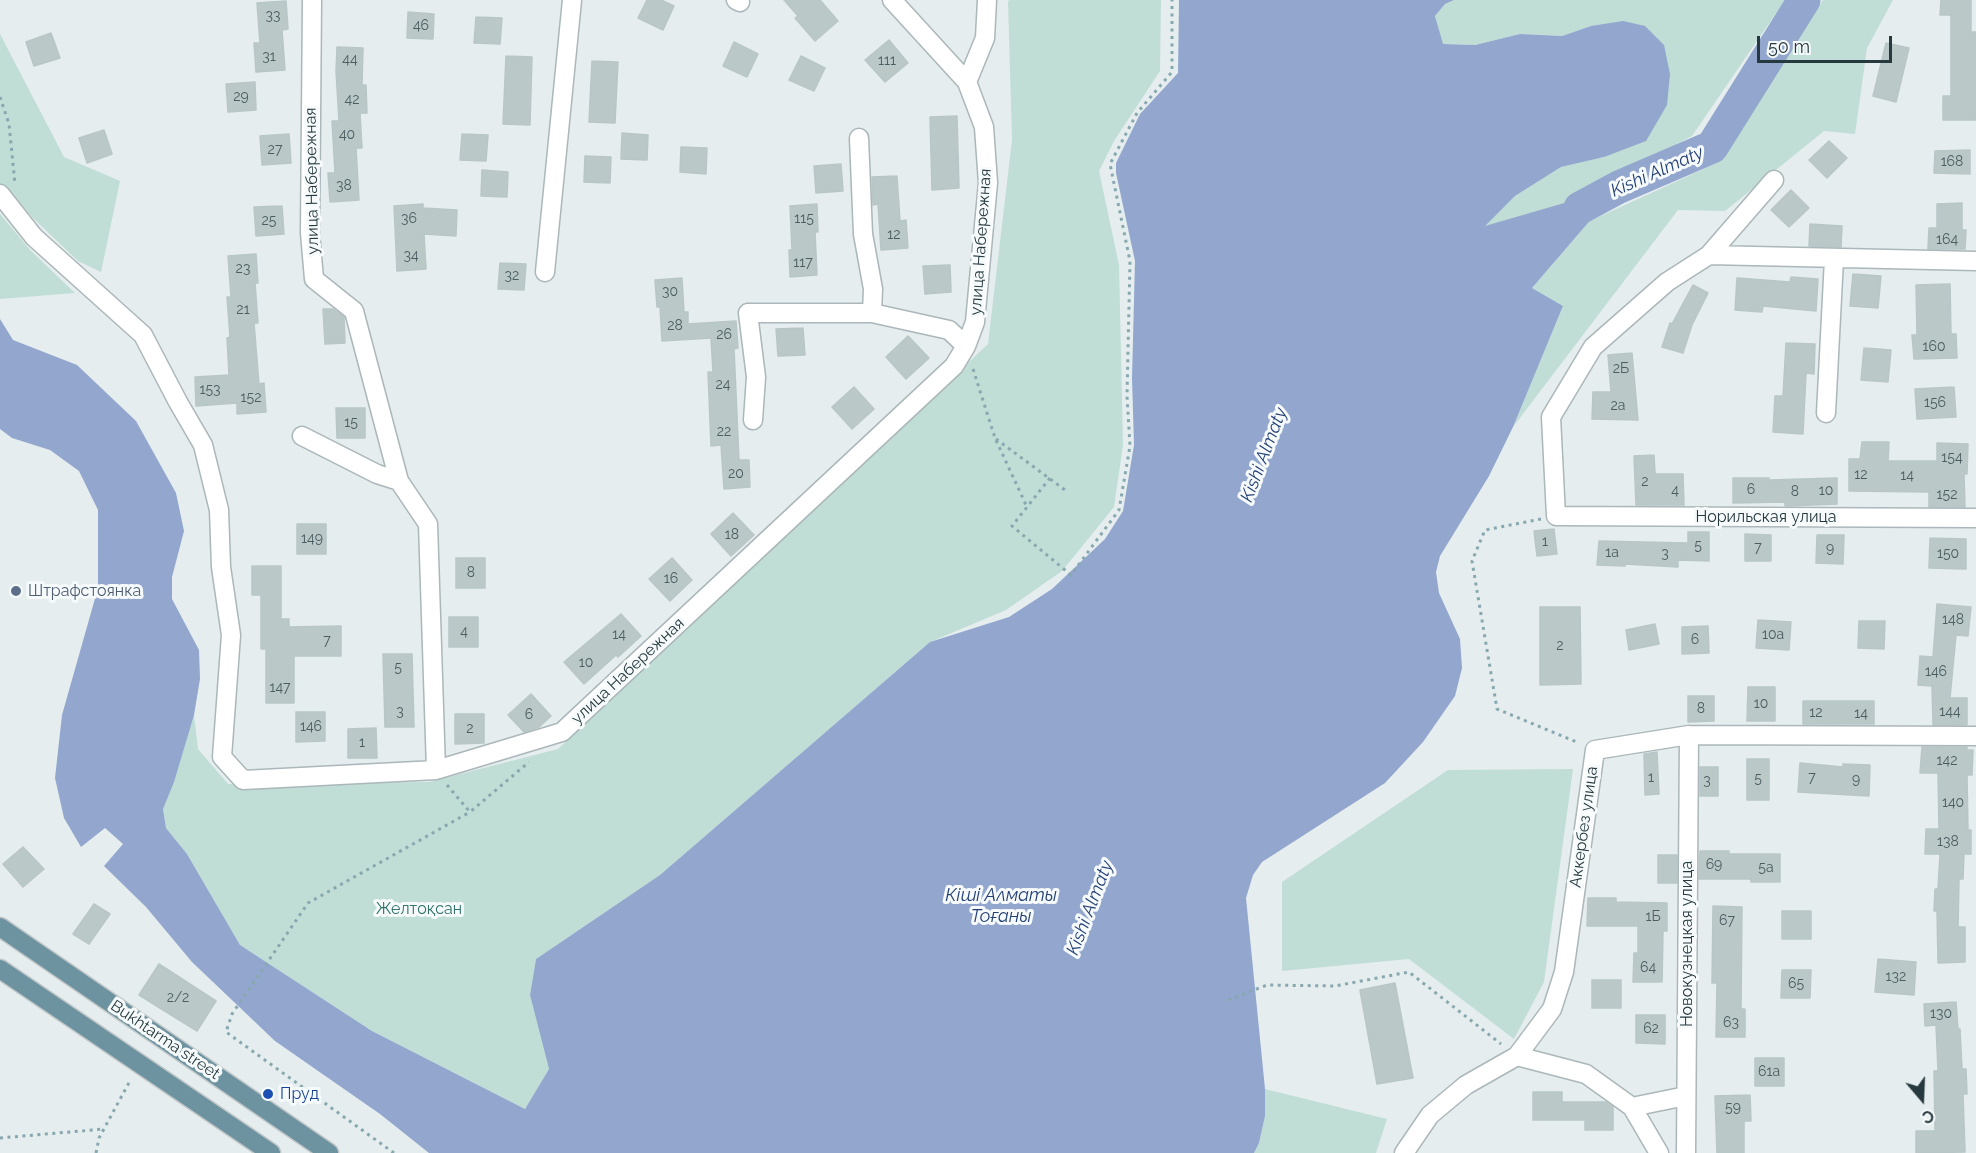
<!DOCTYPE html>
<html>
<head>
<meta charset="utf-8">
<style>
	body { margin:0 }
	#map { position:relative; width:1976px; height:1153px; overflow:hidden; background:#e5edee; font-family:Raleway,sans-serif }
	canvas { display:block }
	.north { position:absolute; left:1892px; top:1069px; width:60px; height:60px; -webkit-text-stroke:4px #f6fafa; paint-order:stroke; rotate:161deg; font-size:16px; font-weight:700; line-height:24px; text-align:center; color:#25393f }
	.north::after { content:''; display:block; margin:auto; width:21px; height:27px; background:#25393f; clip-path:polygon(50% 0,100% 100%,50% 72%,0 100%) }
	.scale { position:absolute; left:1757px; top:36px; width:135px; height:27px; box-sizing:border-box; border:3px solid #25393f; border-top:0; padding-left:8px; font-size:18px; line-height:21px; white-space:nowrap; color:#25393f; -webkit-text-stroke:4px #f6fafa; paint-order:stroke }
</style>
</head>
<body>
<div id="map">
<canvas width="1976" height="1153"></canvas>
<div class="north">С</div>
<div class="scale">50 m</div>
</div>
<script>
const c = document.querySelector('canvas').getContext('2d');
c.lineJoin = 'round';
function fill(path, color) {
  c.fillStyle = color;
  c.fill(path, 'evenodd');
}
function shape(rows) {
  const path = new Path2D();
  for (const r of rows) {
    path.moveTo(r[0], r[1]);
    for (let i = 2; i < r.length; i += 2) path.lineTo(r[i], r[i + 1]);
  }
  return path;
}
function stroke(path, color, width, dash) {
  c.strokeStyle = color;
  c.lineWidth = width;
  c.lineCap = dash ? 'butt' : 'round';
  c.setLineDash(dash || []);
  c.stroke(path);
}
function drawText(font, color, halo, rows, align = 'center') {
  c.font = font + ' Raleway,sans-serif';
  c.lineWidth = 6;
  c.setLineDash([]);
  c.textBaseline = 'middle';
  c.strokeStyle = halo;
  c.fillStyle = color;
  for (const [text, x, y, turn = 0] of rows) {
    c.save();
    c.translate(x, y);
    c.rotate((+turn || 0) * Math.PI / 180);
    c.textAlign = isNaN(turn) ? turn : align;
    if (halo) c.strokeText(text, 0, 0);
    c.fillText(text, 0, 0);
    c.restore();
  }
}
const green = shape([
	[1010,0,1161,0,1160,71,1114,141,1099,171,1119,265,1123,445,1114,507,1062,571,1006,610,930,642,660,875,536,959,530,995,549,1069,525,1109,372,1031,240,945,187,854,166,828,163,809,194,715,198,749,228,784,429,782,558,749,988,344,1012,140,1008,1],
	[1454,0,1785,0,1692,136,1564,203,1483,227,1515,196,1561,167,1604,157,1591,26,1562,36,1520,34,1475,45,1442,44,1435,16,1445,4],
	[1823,0,1893,0,1867,48,1855,134,1824,131,1725,211,1678,210,1513,427,1563,306,1532,288,1590,221,1719,162],
	[0,34,64,157,120,181,101,272,78,261,33,218,5,185,0,189],
	[0,214,31,251,75,293,0,299],
	[1573,769,1544,982,1514,1039,1409,959,1282,971,1282,882,1448,770],
	[1265,1089,1387,1119,1376,1153,1254,1153,1259,1143,1265,1116]
]);
const water = shape([
	[1179,0,1454,0,1445,4,1435,16,1443,44,1475,45,1520,34,1562,36,1591,26,1623,21,1645,26,1664,45,1670,74,1667,105,1646,141,1604,157,1561,167,1515,196,1485,226,1619,187,1532,288,1563,306,1513,427,1489,476,1440,556,1436,572,1439,593,1460,639,1462,668,1455,696,1423,742,1385,783,1262,862,1253,875,1246,898,1265,1089,1265,1116,1259,1143,1254,1153,429,1153,380,1114,275,1041,192,962,146,907,104,866,123,844,105,828,81,847,64,818,55,778,62,715,98,588,98,510,79,471,50,450,12,438,0,429,0,319,13,340,77,365,136,421,176,493,184,531,172,577,172,599,199,650,200,679,194,715,174,782,163,809,166,828,187,854,240,945,372,1031,525,1109,549,1069,530,995,536,959,660,875,930,642,1009,617,1052,589,1105,539,1123,511,1134,445,1132,378,1135,261,1116,173,1116,163,1140,114,1178,73]
]);
const river = shape([
	[1580,208,1619,187,1712,147,1804,0]
]);
const building = shape([
	[647,0,661,0,674,6,663,30,638,18,647,0],
	[784,0,820,0,838,21,815,41,795,18,798,16,784,0],
	[1941,0,1971,0,1971,32,1976,32,1976,120,1943,120,1943,96,1951,96,1951,15,1940,15,1941,0],
	[286,1,288,29,282,30,285,70,256,72,254,43,260,43,257,3,286,1],
	[408,12,434,14,433,39,407,38,408,12],
	[476,17,502,18,500,44,474,43,476,17],
	[51,33,60,58,34,66,26,42,51,33],
	[889,40,908,63,885,82,865,60,889,40],
	[734,42,758,54,747,77,723,66,734,42],
	[1886,43,1909,48,1896,102,1873,96,1886,43],
	[337,47,363,48,362,85,366,85,367,113,360,113,362,148,356,148,359,200,330,202,328,173,335,173,332,121,339,121,336,71,337,47],
	[506,56,532,57,530,125,503,124,506,56],
	[801,56,825,68,814,91,789,80,801,56],
	[592,61,618,62,615,123,589,122,592,61],
	[255,82,256,110,228,112,226,84,255,82],
	[957,116,959,188,932,190,930,117,957,116],
	[104,130,112,154,87,163,79,138,104,130],
	[622,133,648,135,647,160,621,159,622,133],
	[289,134,291,163,262,165,260,136,289,134],
	[462,134,488,135,486,161,460,160,462,134],
	[1829,141,1847,158,1827,178,1809,160,1829,141],
	[681,147,707,148,706,174,680,172,681,147],
	[1970,150,1970,174,1934,173,1935,151,1970,150],
	[585,156,611,157,610,183,584,182,585,156],
	[841,164,843,191,816,193,814,166,841,164],
	[482,170,508,172,507,197,481,196,482,170],
	[897,176,900,221,906,220,908,248,881,250,878,204,873,205,872,177,897,176],
	[1791,190,1809,208,1789,227,1771,210,1791,190],
	[1962,203,1962,230,1966,230,1965,249,1928,249,1929,228,1937,228,1937,204,1962,203],
	[423,204,423,208,457,210,456,236,424,234,426,269,397,271,394,206,423,204],
	[817,204,818,232,815,232,817,275,790,277,789,250,792,250,790,206,817,204],
	[282,206,284,234,256,236,254,207,282,206],
	[1810,224,1842,226,1841,247,1809,246,1810,224],
	[256,254,258,283,255,283,258,323,254,323,259,384,264,383,266,412,237,414,237,403,196,406,195,377,229,375,227,338,230,337,227,297,231,297,228,256,256,254],
	[500,263,526,264,524,290,498,289,500,263],
	[950,265,951,292,925,294,923,266,950,265],
	[1853,274,1881,276,1878,308,1850,306,1853,274],
	[1791,277,1818,279,1816,311,1763,306,1762,312,1735,310,1737,278,1790,282,1791,277],
	[682,278,684,312,688,312,688,324,736,321,738,348,734,349,739,460,749,460,750,487,724,489,721,445,711,446,708,372,713,372,711,338,662,341,660,307,657,307,655,280,682,278],
	[1950,284,1951,334,1956,334,1957,358,1914,359,1912,335,1917,335,1916,285,1950,284],
	[1693,285,1708,293,1692,325,1683,353,1662,347,1670,323,1672,324,1693,285],
	[323,309,333,309,344,317,345,343,325,344,323,309],
	[803,328,805,355,778,356,776,329,803,328],
	[908,336,929,358,906,379,886,357,908,336],
	[1786,343,1815,344,1814,374,1806,373,1803,434,1773,432,1775,396,1783,396,1786,343],
	[1864,348,1891,350,1888,382,1861,380,1864,348],
	[1632,353,1638,420,1592,419,1593,392,1611,392,1608,355,1632,353],
	[854,387,874,409,852,429,832,407,854,387],
	[1954,387,1956,417,1917,419,1915,389,1954,387],
	[336,408,365,408,365,438,337,438,336,408],
	[1862,442,1889,442,1888,461,1937,461,1937,443,1968,444,1967,474,1964,474,1965,507,1929,507,1929,492,1849,491,1849,459,1860,459,1862,442],
	[1654,455,1655,474,1683,474,1684,505,1636,505,1634,456,1654,455],
	[1733,478,1769,478,1769,480,1837,478,1837,504,1785,506,1785,502,1733,503,1733,478],
	[733,513,754,535,731,556,711,534,733,513],
	[297,524,326,524,326,554,297,554,297,524],
	[1554,529,1557,554,1537,556,1534,531,1554,529],
	[1688,532,1709,532,1709,561,1678,560,1678,567,1625,564,1625,566,1597,565,1599,541,1688,543,1688,532],
	[1745,534,1771,535,1771,561,1745,561,1745,534],
	[1817,535,1844,535,1843,564,1816,563,1817,535],
	[1930,538,1966,539,1966,569,1929,568,1930,538],
	[456,558,485,558,485,588,456,588,456,558],
	[672,558,692,580,670,601,649,579,672,558],
	[252,566,281,566,281,619,289,619,289,627,341,626,341,656,294,656,294,703,266,703,266,649,261,649,261,595,252,595,252,566],
	[1937,604,1971,607,1968,636,1956,635,1950,698,1967,698,1967,725,1933,725,1932,686,1918,685,1920,656,1933,657,1937,604],
	[1540,607,1580,607,1581,684,1540,685,1540,607],
	[621,614,641,636,618,657,616,655,584,684,564,662,621,614],
	[449,617,478,617,478,647,449,647,449,617],
	[1758,620,1791,622,1789,650,1756,648,1758,620],
	[1859,621,1885,621,1884,649,1858,648,1859,621],
	[1655,624,1659,644,1629,650,1626,630,1655,624],
	[1708,626,1709,653,1682,654,1682,627,1708,626],
	[383,654,412,654,414,727,385,727,383,654],
	[1748,687,1775,687,1775,721,1747,721,1748,687],
	[531,694,551,716,539,727,524,732,508,715,531,694],
	[1688,696,1714,696,1714,721,1688,722,1688,696],
	[1803,701,1874,701,1874,724,1803,724,1803,701],
	[296,712,325,712,325,741,296,742,296,712],
	[455,714,484,714,484,743,455,744,455,714],
	[376,728,377,758,348,758,348,729,376,728],
	[1922,747,1967,747,1967,750,1973,750,1972,775,1967,775,1968,830,1971,830,1971,854,1964,854,1963,879,1959,879,1958,927,1965,927,1965,962,1938,963,1937,911,1934,911,1935,889,1938,889,1940,854,1925,854,1926,829,1939,829,1938,773,1920,773,1922,747],
	[1657,752,1659,794,1645,795,1644,754,1657,752],
	[1747,759,1769,759,1769,800,1747,800,1747,759],
	[1800,763,1843,767,1843,764,1870,765,1869,796,1798,792,1800,763],
	[1700,767,1718,767,1718,796,1700,796,1700,767],
	[23,847,44,869,23,887,3,864,23,847],
	[1700,851,1729,851,1729,854,1780,854,1780,882,1751,882,1751,879,1699,879,1700,851],
	[1658,855,1677,855,1677,883,1658,883,1658,855],
	[1588,898,1616,898,1616,902,1667,903,1667,931,1663,931,1662,982,1633,982,1634,953,1638,953,1638,926,1587,926,1588,898],
	[94,904,110,914,89,944,73,934,94,904],
	[1713,906,1742,907,1741,1009,1745,1009,1745,1037,1716,1037,1717,983,1712,983,1713,906],
	[1782,911,1811,911,1811,939,1782,939,1782,911],
	[1878,959,1916,962,1914,995,1875,992,1878,959],
	[159,964,216,1001,197,1031,139,995,159,964],
	[1782,970,1811,970,1810,998,1781,998,1782,970],
	[1592,980,1621,980,1621,1008,1592,1008,1592,980],
	[1395,983,1413,1078,1377,1084,1360,990,1395,983],
	[1956,1002,1958,1029,1960,1029,1962,1069,1966,1069,1967,1094,1963,1094,1965,1152,1916,1153,1916,1131,1935,1131,1934,1071,1938,1071,1936,1025,1925,1026,1924,1004,1956,1002],
	[1636,1015,1665,1015,1665,1044,1636,1043,1636,1015],
	[1755,1058,1784,1058,1784,1086,1755,1086,1755,1058],
	[1533,1092,1562,1092,1562,1102,1606,1102,1613,1107,1613,1130,1585,1130,1585,1120,1533,1120,1533,1092],
	[1750,1095,1751,1121,1744,1121,1744,1153,1717,1153,1715,1096,1750,1095]
]);
const path = shape([
	[0,97,9,124,15,184],
	[973,369,995,438,1027,507],
	[996,439,1065,490],
	[1050,478,1012,526,1071,575,1119,510,1130,446,1127,396,1130,261,1110,164,1137,113,1172,72,1172,0],
	[1541,519,1485,530,1472,561,1497,709,1579,743],
	[447,785,470,812,529,762],
	[1228,1000,1267,985,1335,986,1409,972,1501,1044],
	[0,1138,104,1129],
	[96,1153,99,1138,131,1079],
	[394,1153,226,1032,232,1014,308,903,470,812]
]);
const minor = shape([
	[312,0,310,233,314,279,354,311,399,481,428,524,436,770],
	[736,0,740,2],
	[967,82,985,38,987,0],
	[859,138,863,234,873,289,872,313],
	[1774,180,1709,255,1667,282,1593,347,1551,417,1556,516,1976,518],
	[0,194,34,237,143,335,178,402,203,445,219,510,221,567,231,635,222,757,243,780,436,770,562,732,954,366,966,346,975,322,988,183,984,127,967,82,892,0],
	[1709,255,1976,261],
	[545,272,572,0],
	[1826,413,1834,259],
	[753,420,756,377,748,313,872,313,949,330,966,346],
	[302,436,377,474,399,481],
	[1517,1056,1552,1009,1564,972,1595,750,1689,735,1976,736],
	[1632,1107,1686,1096],
	[1404,1153,1430,1115,1466,1085,1517,1056,1586,1074,1632,1107,1659,1153],
	[1686,1153,1689,735]
]);
const major = shape([
	[0,927,329,1153],
	[0,969,271,1153]
]);
const markers = [
	[16,591,6,"#5c6f8a"],
	[268,1094,6,"#1a4fb4"]
];
const numberNames = [
	["33",273,16],
	["46",421,26],
	["31",269,57],
	["44",350,60],
	["111",887,61],
	["29",241,97],
	["42",352,100],
	["40",347,135],
	["27",275,150],
	["168",1952,162],
	["38",344,186],
	["36",409,219],
	["115",804,219],
	["25",269,221],
	["12",894,235],
	["164",1947,240],
	["34",411,256],
	["117",803,263],
	["23",243,269],
	["32",512,276],
	["30",670,292],
	["21",243,310],
	["28",675,326],
	["26",724,335],
	["160",1934,347],
	["2Б",1621,369],
	["24",723,385],
	["153",210,390],
	["152",251,398],
	["156",1935,403],
	["2а",1618,406],
	["15",351,423],
	["22",724,432],
	["154",1952,458],
	["20",736,474],
	["12",1861,475],
	["14",1907,476],
	["2",1645,482],
	["6",1751,490],
	["4",1675,491],
	["10",1826,491],
	["8",1795,492],
	["152",1947,495],
	["18",732,535],
	["149",312,539],
	["1",1545,542],
	["5",1698,546],
	["7",1758,548],
	["9",1830,549],
	["1а",1612,553],
	["3",1665,554],
	["150",1948,554],
	["8",471,573],
	["16",671,579],
	["148",1953,620],
	["4",464,632],
	["14",619,635],
	["10а",1773,635],
	["6",1695,640],
	["7",327,641],
	["2",1560,646],
	["10",586,663],
	["5",398,668],
	["146",1936,672],
	["147",280,688],
	["10",1761,704],
	["8",1701,709],
	["3",400,712],
	["144",1950,712],
	["12",1816,713],
	["14",1861,714],
	["6",529,715],
	["146",311,727],
	["2",470,729],
	["1",362,743],
	["142",1947,761],
	["1",1651,778],
	["7",1812,778],
	["5",1758,779],
	["9",1856,780],
	["3",1707,781],
	["140",1953,803],
	["138",1948,842],
	["69",1714,865],
	["5а",1766,868],
	["1Б",1653,917],
	["67",1727,921],
	["64",1648,968],
	["132",1896,977],
	["65",1796,984],
	["2/2",178,998],
	["130",1941,1014],
	["63",1731,1023],
	["62",1651,1029],
	["61а",1769,1072],
	["59",1733,1108]
];
const streetNames = [
	["улица Набережная",312,181,-91],
	["улица Набережная",981,242,-86],
	["Норильская улица",1766,517],
	["улица Набережная",628,671,-43],
	["Аккербез улица",1584,827,-82],
	["Новокузнецкая улица",1687,944,-90],
	["Bukhtarma street",165,1040,34]
];
const serviceNames = [
	["Штрафстоянка",28,591]
];
const parkNames = [
	["Желтоқсан",419,909]
];
const transitNames = [
	["Пруд",280,1094]
];
const waterNames = [
	["Kіshі Almaty",1657,172,-24],
	["Kіshі Almaty",1264,455,-69],
	["Кіші Алматы",1001,896],
	["Тоғаны",1001,917],
	["Kіshі Almaty",1090,908,-69]
];
fill(green, '#c0ddd6');
fill(water, '#92a6ce');
stroke(river, '#92a6ce', 33);
fill(building, '#bbc8c8');
stroke(building, '#b8c6c7', 1.5);
stroke(minor, '#abb7ba', 21);
stroke(major, '#c2c8c9', 21);
stroke(path, '#88a8af', 3, [3, 4.5]);
stroke(minor, '#fff', 18);
stroke(major, '#6d93a0', 18);
for (const [x, y, r, color] of markers) {
  const dot = new Path2D();
  dot.arc(x, y, r, 0, 2 * Math.PI);
  c.fillStyle = color;
  c.fill(dot);
  stroke(dot, '#f6fafa', 2);
}
drawText('14px', '#4a5d61', null, numberNames);
drawText('16px', '#25393f', '#f6fafa', streetNames);
drawText('16px', '#4e5e75', '#f6fafa', serviceNames, 'left');
drawText('16px', '#32736c', '#f6fafa', parkNames);
drawText('16px', '#164399', '#f6fafa', transitNames, 'left');
drawText('italic 18px', '#233f77', '#f6fafa', waterNames);
</script>
</body>
</html>
